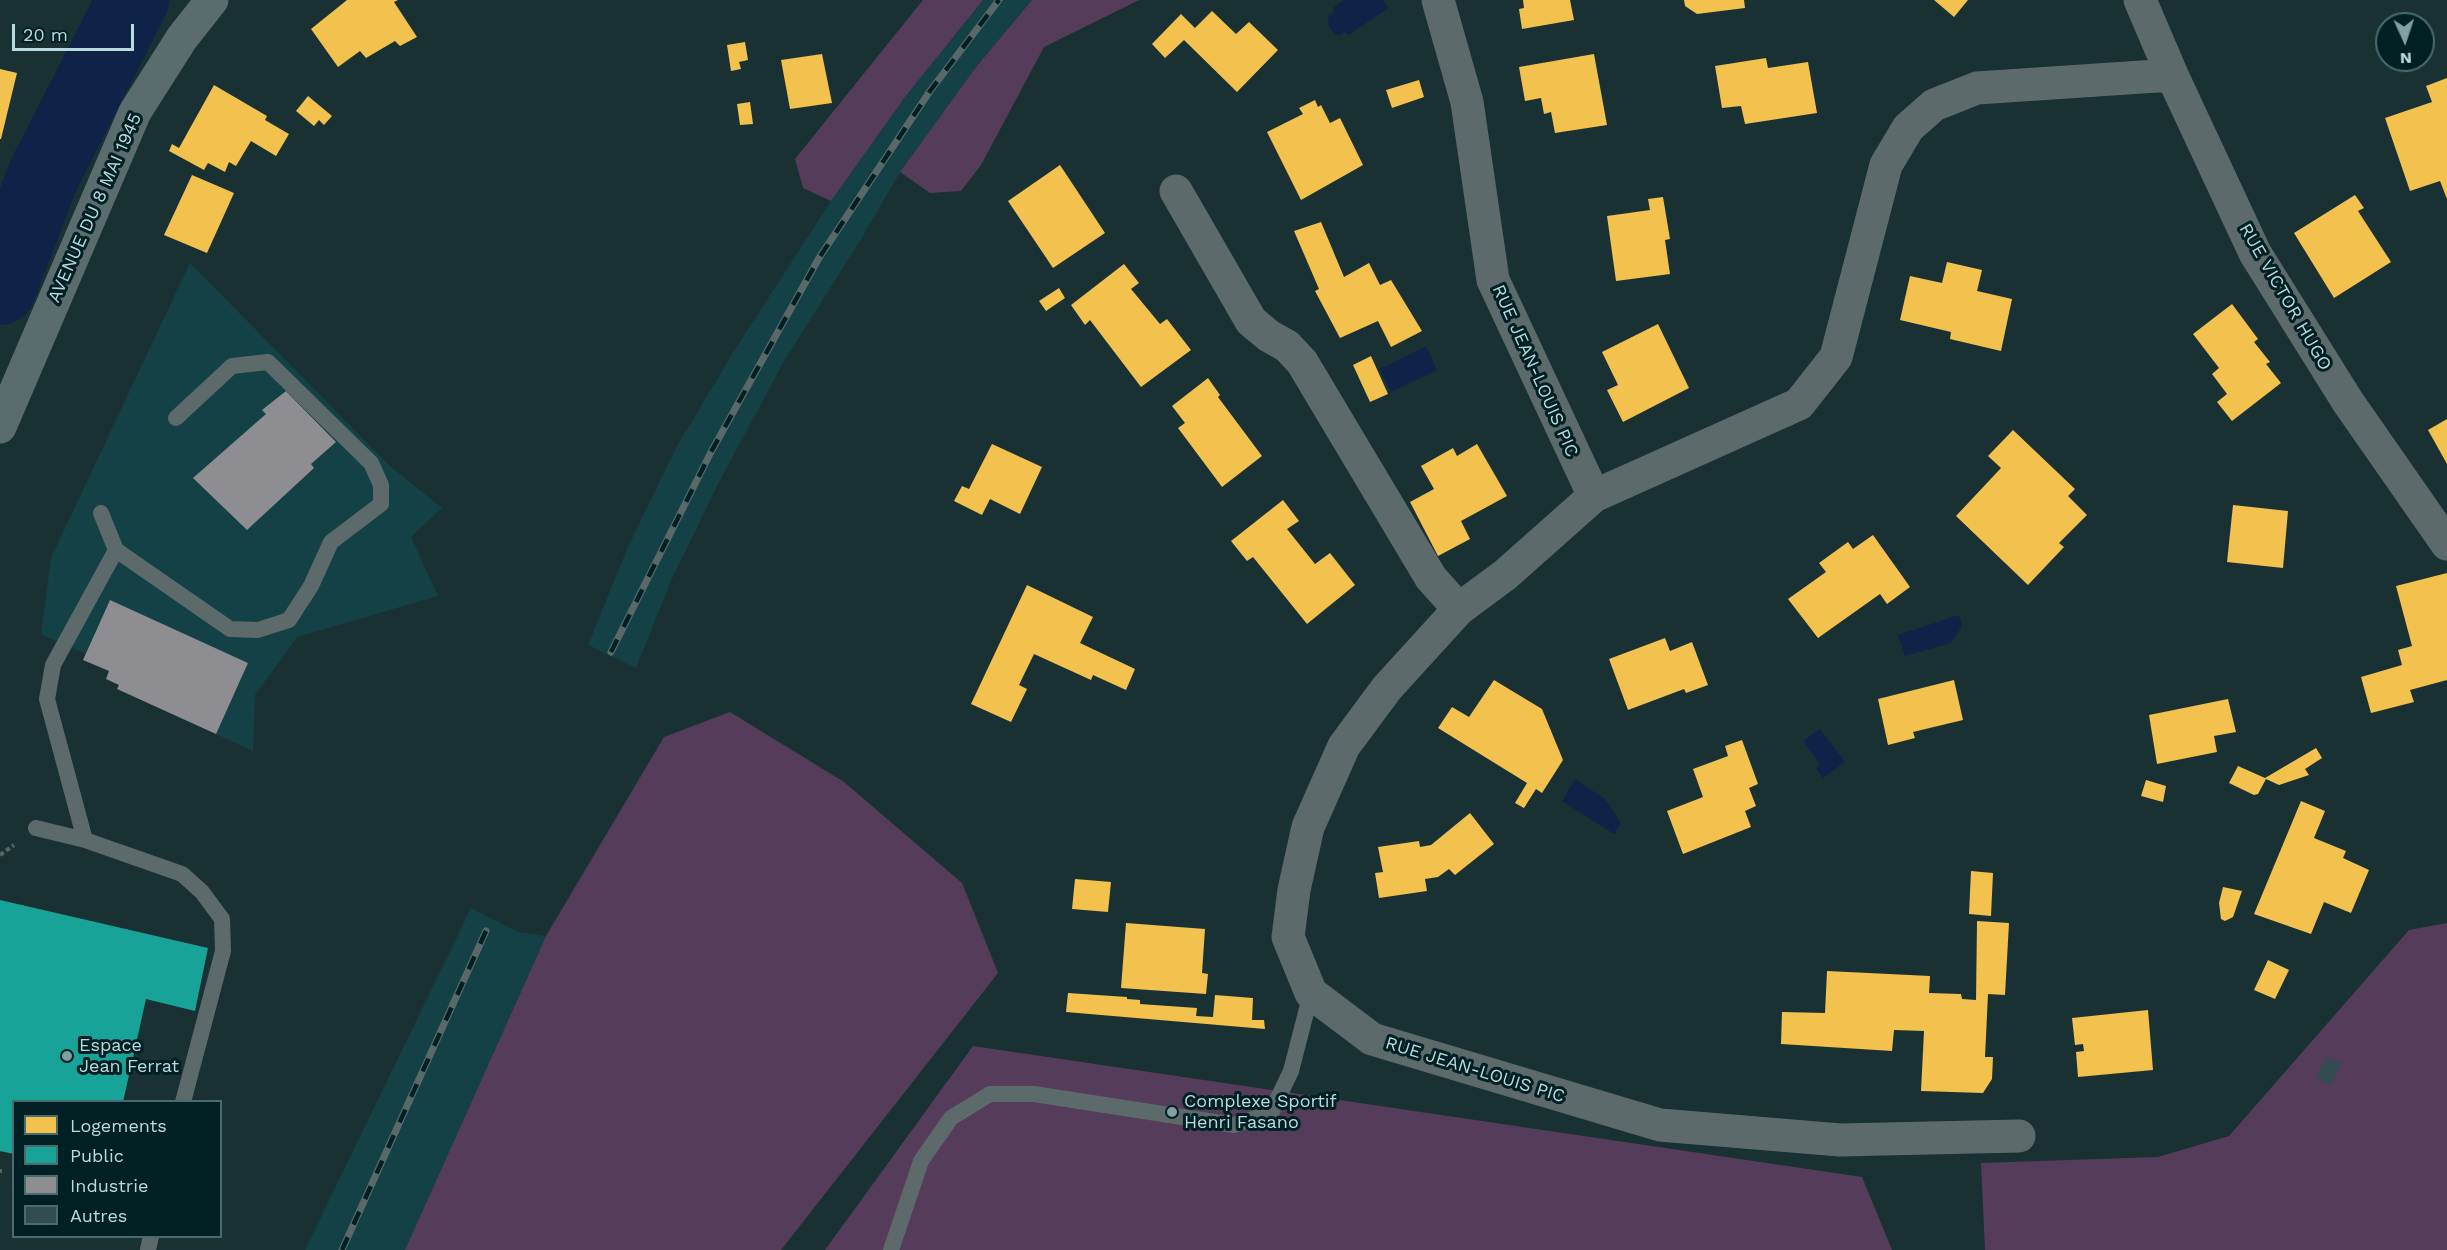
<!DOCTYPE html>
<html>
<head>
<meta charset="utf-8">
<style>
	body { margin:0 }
	#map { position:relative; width:2447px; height:1250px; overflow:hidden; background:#1a3134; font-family:"Work Sans",sans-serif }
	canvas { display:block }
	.legend { position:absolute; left:12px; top:1100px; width:210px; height:138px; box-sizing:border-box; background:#002023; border:2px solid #496b6e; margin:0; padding:8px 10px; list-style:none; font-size:18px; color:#b7dbdf }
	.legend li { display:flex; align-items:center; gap:12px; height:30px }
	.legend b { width:30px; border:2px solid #496b6e }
	.north { position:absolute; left:2375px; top:12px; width:60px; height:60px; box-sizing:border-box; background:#002023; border:2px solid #496b6e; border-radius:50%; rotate:177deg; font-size:16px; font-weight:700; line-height:24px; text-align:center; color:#b7dbdf }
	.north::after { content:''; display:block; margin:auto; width:21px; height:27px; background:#80a0a3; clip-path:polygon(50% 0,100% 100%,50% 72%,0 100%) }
	.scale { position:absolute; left:12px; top:24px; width:122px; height:27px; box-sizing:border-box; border:3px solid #b7dbdf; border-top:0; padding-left:8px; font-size:18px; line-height:21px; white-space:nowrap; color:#b7dbdf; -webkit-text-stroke:4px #002023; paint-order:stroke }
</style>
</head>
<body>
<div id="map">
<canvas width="2447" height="1250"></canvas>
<ul class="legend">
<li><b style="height:16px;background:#f2c14e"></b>Logements</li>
<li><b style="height:16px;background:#17a398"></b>Public</li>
<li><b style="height:16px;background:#8d8d92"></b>Industrie</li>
<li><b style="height:16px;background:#334c52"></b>Autres</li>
</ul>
<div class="north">N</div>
<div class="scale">20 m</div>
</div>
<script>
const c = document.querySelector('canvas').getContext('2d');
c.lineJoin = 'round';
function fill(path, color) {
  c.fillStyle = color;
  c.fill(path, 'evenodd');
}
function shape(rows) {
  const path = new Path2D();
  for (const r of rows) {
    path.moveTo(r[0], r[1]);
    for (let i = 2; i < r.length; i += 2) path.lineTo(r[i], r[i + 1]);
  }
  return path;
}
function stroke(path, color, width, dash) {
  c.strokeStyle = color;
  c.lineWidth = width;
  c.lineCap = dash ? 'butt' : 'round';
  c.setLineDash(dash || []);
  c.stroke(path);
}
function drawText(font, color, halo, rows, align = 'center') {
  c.font = font + ' "Work Sans",sans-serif';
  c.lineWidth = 6;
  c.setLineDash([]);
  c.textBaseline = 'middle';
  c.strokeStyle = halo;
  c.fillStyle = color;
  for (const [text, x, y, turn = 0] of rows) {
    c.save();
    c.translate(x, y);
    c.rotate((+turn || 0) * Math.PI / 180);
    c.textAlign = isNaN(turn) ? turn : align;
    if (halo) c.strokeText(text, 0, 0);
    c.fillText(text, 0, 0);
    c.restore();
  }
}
const built = shape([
	[983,0,1032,0,976,67,900,172,861,239,783,363,717,486,670,583,636,668,588,645,628,547,676,448,734,351,831,201,905,97],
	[190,263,390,466,442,508,411,537,438,596,297,637,255,695,253,751,117,689,119,685,106,679,109,671,83,660,86,654,41,634,51,558],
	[471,908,518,932,546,936,405,1250,305,1250]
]);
const green = shape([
	[923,0,983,0,905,97,831,201,803,188,795,159],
	[1032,0,1139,0,1044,47,981,165,961,191,930,193,900,172,976,67],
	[730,712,844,782,962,883,998,973,781,1250,405,1250,546,936,664,737],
	[2447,923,2447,1250,1985,1250,1981,1163,2158,1157,2229,1136,2409,930],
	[973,1046,1862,1177,1892,1250,825,1250]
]);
const water = shape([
	[1344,0,1383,0,1388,8,1349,35,1345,32,1340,35,1335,34,1329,27,1328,16,1334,12,1333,8],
	[1426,346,1437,370,1391,392,1380,369],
	[1959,615,1962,626,1951,643,1905,656,1898,635],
	[1820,729,1845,762,1823,778,1816,768,1820,764,1803,741],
	[1575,779,1605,799,1621,823,1614,834,1562,801]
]);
const homes = shape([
	[347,0,398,0,394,2,417,37,400,46,395,41,366,58,360,51,338,67,311,29],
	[1523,0,1570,0,1574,20,1522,29,1519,9,1524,8],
	[1684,0,1744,0,1745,8,1697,14,1685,6],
	[1934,0,1968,0,1954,17],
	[1212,11,1236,34,1249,22,1278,50,1237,92,1184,40,1165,58,1152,44,1181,14,1195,28],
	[745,42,748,60,739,62,741,69,731,71,727,45],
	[822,54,832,103,790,109,781,60],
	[1594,54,1607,125,1555,133,1551,112,1544,114,1541,98,1525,101,1519,67],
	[1766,58,1768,68,1808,62,1817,113,1745,124,1741,106,1722,108,1715,66],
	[0,69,17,73,1,139,0,139],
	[2447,78,2447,199,2440,181,2410,191,2385,118,2432,102,2426,86],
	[1419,80,1424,97,1392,108,1386,90],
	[214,85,267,116,265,120,289,134,276,156,251,141,236,166,229,162,225,172,208,163,204,170,169,151,172,144,179,148],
	[308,96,332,116,324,125,319,120,314,126,296,111],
	[1315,100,1318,107,1321,105,1330,123,1340,118,1363,165,1301,200,1267,132,1303,114,1299,108],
	[750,102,753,124,740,125,737,104],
	[1060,165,1105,233,1053,268,1008,201],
	[192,175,234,193,207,253,164,235],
	[2355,195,2364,208,2358,211,2391,262,2334,298,2294,233],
	[1663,197,1670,239,1665,240,1670,274,1616,281,1607,216,1650,210,1648,199],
	[1321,222,1344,277,1369,263,1380,285,1391,280,1422,331,1391,347,1378,321,1340,338,1315,291,1319,289,1294,231],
	[1947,262,1982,270,1977,291,2012,299,2001,351,1950,339,1951,332,1900,320,1910,276,1942,283],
	[1124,264,1139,283,1131,289,1160,324,1167,319,1191,350,1141,387,1090,320,1085,325,1071,305],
	[1059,288,1065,298,1046,311,1039,301],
	[2232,304,2258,339,2254,342,2270,362,2266,364,2281,383,2232,421,2217,402,2227,394,2212,374,2219,368,2193,334],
	[1658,324,1689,388,1623,422,1607,390,1618,385,1602,352],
	[1371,356,1388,394,1370,402,1353,365],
	[1208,378,1220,395,1218,397,1262,456,1222,487,1178,428,1185,423,1172,406],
	[2447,419,2447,464,2428,430],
	[2013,430,2075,489,2068,496,2087,515,2059,543,2064,547,2028,585,1956,516,2001,468,1988,456],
	[992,444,1042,467,1020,514,990,499,982,515,954,501,962,486,969,489],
	[1477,444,1507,496,1461,521,1470,539,1438,556,1410,502,1434,489,1421,466,1453,448,1457,456],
	[1283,500,1299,521,1287,529,1315,564,1330,553,1355,585,1307,624,1253,557,1247,561,1231,541],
	[2233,505,2288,511,2283,568,2227,562],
	[1873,535,1910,587,1887,604,1880,594,1818,638,1788,599,1826,572,1819,563,1848,542,1853,549],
	[2447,573,2447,680,2410,690,2414,702,2371,713,2361,677,2402,665,2398,650,2412,646,2396,586],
	[1027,585,1093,617,1080,643,1135,669,1126,690,1093,675,1091,680,1034,654,1019,685,1027,689,1011,722,971,704],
	[1665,638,1670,651,1692,642,1708,685,1686,693,1684,689,1628,710,1609,659],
	[1494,680,1542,709,1563,760,1542,793,1536,789,1524,808,1515,803,1527,783,1438,728,1452,707,1469,717],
	[1954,680,1963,720,1913,732,1915,738,1888,745,1878,699],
	[2228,699,2236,732,2214,736,2217,752,2157,764,2149,715],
	[1742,740,1758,784,1749,788,1756,806,1745,811,1751,827,1683,854,1667,811,1703,797,1693,769,1728,756,1725,746],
	[2316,748,2322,758,2305,769,2309,775,2279,785,2266,779,2258,794,2254,795,2229,783,2238,766,2265,778],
	[2146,780,2166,786,2163,802,2141,796],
	[2301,801,2325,811,2314,838,2346,851,2343,858,2369,870,2351,913,2324,902,2311,934,2254,914],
	[1470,813,1494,844,1455,875,1449,869,1438,877,1425,879,1427,891,1379,898,1375,873,1383,872,1378,847,1419,841,1420,847,1431,845],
	[1971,871,1993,873,1991,916,1969,914],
	[1075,879,1111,882,1108,912,1072,909],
	[2223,887,2242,891,2233,917,2225,921,2221,919,2219,903],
	[1977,921,2009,923,2005,995,1988,994,1985,1057,1993,1057,1992,1079,1983,1093,1921,1091,1924,1031,1894,1030,1892,1051,1781,1044,1782,1012,1825,1013,1827,971,1930,976,1929,993,1961,994,1962,999,1976,1000],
	[1126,923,1205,929,1202,973,1208,974,1206,994,1121,988],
	[2268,960,2289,970,2275,999,2254,990],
	[1068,993,1127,997,1127,999,1140,1000,1140,1004,1197,1008,1196,1016,1213,1017,1215,995,1253,998,1252,1020,1264,1020,1265,1029,1066,1012],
	[2148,1010,2153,1070,2078,1077,2076,1052,2084,1051,2083,1044,2075,1045,2072,1018]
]);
const public = shape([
	[0,900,208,948,195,1011,146,999,123,1102,14,1102,14,1154,0,1151]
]);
const industry = shape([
	[286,391,336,442,311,464,314,468,247,530,193,478,266,414,262,410],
	[110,600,248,663,216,734,117,689,119,685,106,679,109,671,83,660]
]);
const river = shape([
	[0,289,44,174,133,0]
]);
const building = shape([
	[2327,1057,2341,1063,2331,1086,2316,1078]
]);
const path = shape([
	[0,855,14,845],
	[0,1171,2,1171]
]);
const service = shape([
	[101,513,116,550,230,629,258,630,289,620,311,586,331,542,381,504,381,485,371,463,268,362,232,366,176,418],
	[36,828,85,840,182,874,202,892,222,919,223,951,183,1102],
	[85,840,47,699,53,665,116,550],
	[148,1250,151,1236],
	[891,1250,921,1161,951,1118,990,1094,1034,1094,1234,1125,1271,1113,1291,1071,1311,993]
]);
const minor = shape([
	[1438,0,1467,102,1493,280,1594,496,1505,575,1459,609,1387,688,1344,746,1308,827,1294,890,1288,937,1311,993,1372,1039,1660,1125,1840,1140,2019,1136],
	[2140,0,2172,75,2255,253,2348,402,2447,544],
	[1176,191,1251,321,1269,336,1287,346,1302,362,1431,578,1459,609],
	[1594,496,1799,404,1836,357,1886,165,1908,128,1934,105,1977,88,2172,75]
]);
const secondary = shape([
	[0,427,135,112,182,38,212,0]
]);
const rail = shape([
	[611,652,711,452,819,258,930,91,999,0],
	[342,1250,486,931]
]);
const markers = [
	[67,1056,6,"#80a0a3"],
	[1172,1112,6,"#80a0a3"]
];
const streetNames = [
	["AVENUE DU 8 MAI 1945",95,208,-66],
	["RUE VICTOR HUGO",2285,297,60],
	["RUE JEAN-LOUIS PIC",1535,371,66],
	["RUE JEAN-LOUIS PIC",1475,1070,17]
];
const poiNames = [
	["Espace",79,1046],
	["Jean Ferrat",79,1067],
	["Complexe Sportif",1184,1102],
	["Henri Fasano",1184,1123]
];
fill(built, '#134146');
fill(green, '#553c5a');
fill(water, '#0f2248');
fill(homes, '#f2c14e');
fill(public, '#17a398');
fill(industry, '#8d8d92');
stroke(river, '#0f2248', 72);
fill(building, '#334c52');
stroke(path, '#566667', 4, [4.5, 3]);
stroke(service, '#5d6a6b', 16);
stroke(minor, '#5d6a6b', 33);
stroke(secondary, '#5b6c6e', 33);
stroke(rail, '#5a686a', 7);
stroke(rail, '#002023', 4.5, [14]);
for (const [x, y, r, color] of markers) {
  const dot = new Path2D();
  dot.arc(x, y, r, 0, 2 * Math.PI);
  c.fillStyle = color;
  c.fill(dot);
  stroke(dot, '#002023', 2);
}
drawText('18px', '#b7dbdf', '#002023', streetNames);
drawText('18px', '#b7dbdf', '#002023', poiNames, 'left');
</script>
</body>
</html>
